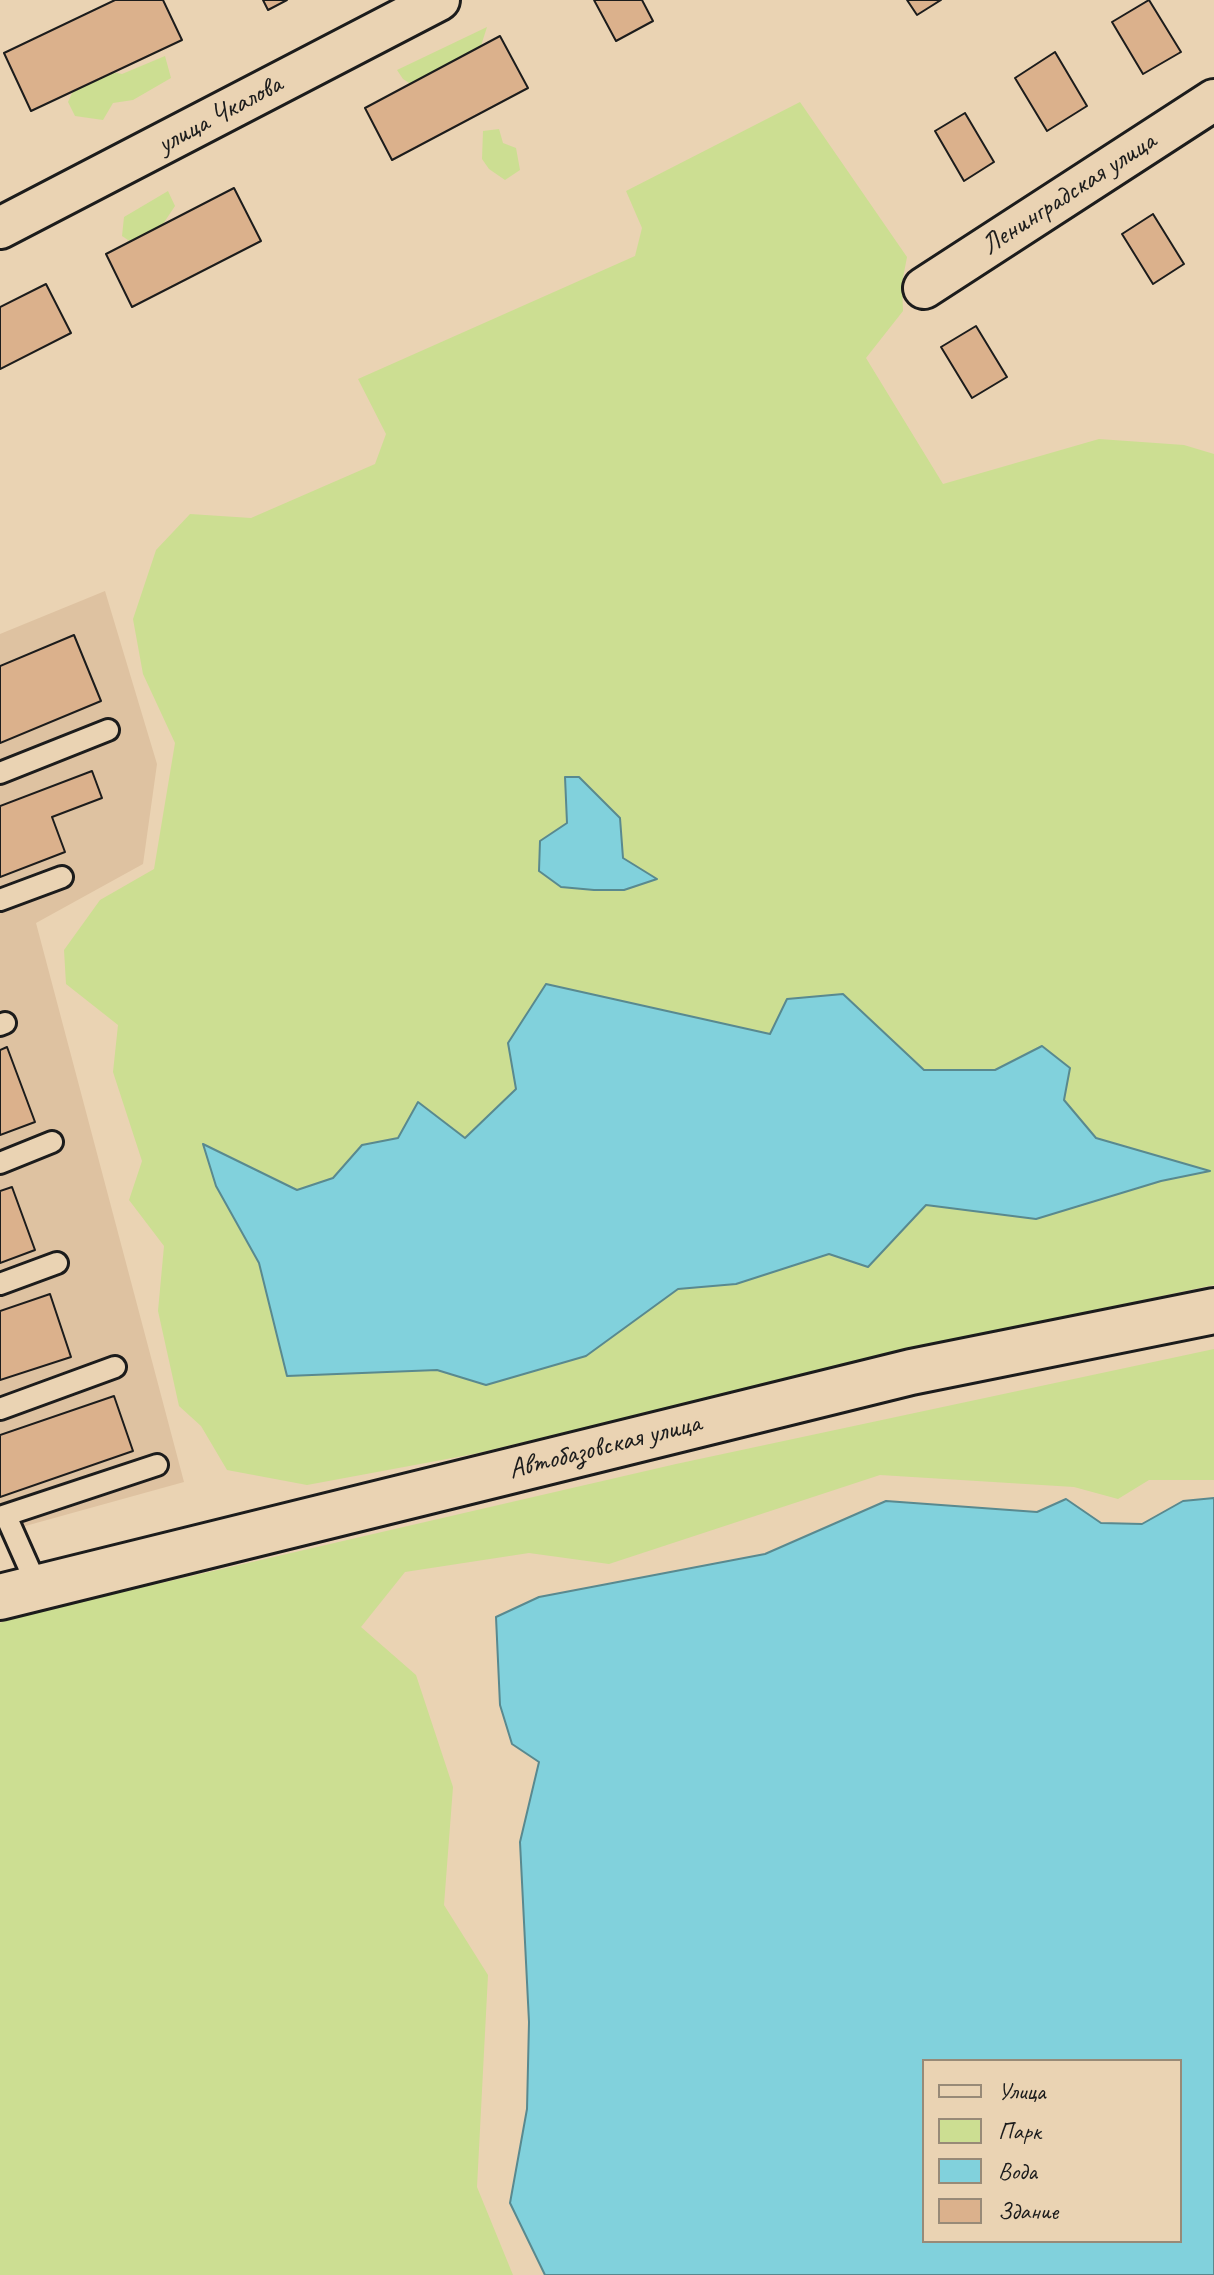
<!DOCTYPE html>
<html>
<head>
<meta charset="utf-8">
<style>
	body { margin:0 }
	#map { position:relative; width:1214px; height:2275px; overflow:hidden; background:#ead3b3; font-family:Caveat,sans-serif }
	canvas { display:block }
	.legend { position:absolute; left:922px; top:2059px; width:260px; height:184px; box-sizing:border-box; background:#ead3b3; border:2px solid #988a77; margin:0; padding:10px 14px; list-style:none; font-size:24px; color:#1c1c1c }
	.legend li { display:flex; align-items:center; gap:16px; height:40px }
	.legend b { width:40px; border:2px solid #988a77 }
</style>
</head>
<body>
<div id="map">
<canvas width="1214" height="2275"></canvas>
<ul class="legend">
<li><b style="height:10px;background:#ead3b3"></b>Улица</li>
<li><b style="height:22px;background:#ccde92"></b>Парк</li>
<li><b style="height:22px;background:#81d1dc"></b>Вода</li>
<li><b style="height:22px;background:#dbb18c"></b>Здание</li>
</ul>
</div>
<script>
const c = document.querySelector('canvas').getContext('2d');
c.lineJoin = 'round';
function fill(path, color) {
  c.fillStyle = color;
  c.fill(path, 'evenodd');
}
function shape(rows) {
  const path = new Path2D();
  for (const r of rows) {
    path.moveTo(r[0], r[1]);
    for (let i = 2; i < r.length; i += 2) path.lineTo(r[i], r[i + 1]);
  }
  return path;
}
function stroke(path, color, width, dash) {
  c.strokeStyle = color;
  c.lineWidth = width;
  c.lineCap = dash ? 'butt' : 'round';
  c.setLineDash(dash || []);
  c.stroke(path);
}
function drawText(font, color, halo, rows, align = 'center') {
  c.font = font + ' Caveat,sans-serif';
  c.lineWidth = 6;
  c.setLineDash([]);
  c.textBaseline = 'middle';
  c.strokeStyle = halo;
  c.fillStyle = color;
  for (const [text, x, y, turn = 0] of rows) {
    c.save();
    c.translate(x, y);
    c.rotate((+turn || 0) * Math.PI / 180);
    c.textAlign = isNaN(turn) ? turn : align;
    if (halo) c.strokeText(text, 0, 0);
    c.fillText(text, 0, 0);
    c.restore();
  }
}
const built = shape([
	[105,591,157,764,143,864,36,923,184,1482,0,1533,0,634]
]);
const green = shape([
	[487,27,472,74,420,90,403,79,397,70],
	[165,56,171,78,133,100,113,103,103,120,75,116,68,102,77,82,98,69,122,74],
	[800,102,907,257,902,283,903,311,866,358,943,484,1099,439,1184,445,1214,454,1214,1285,952,1340,474,1454,307,1485,227,1470,201,1426,179,1406,158,1311,164,1246,129,1200,142,1161,113,1072,118,1025,66,984,64,950,100,900,154,869,175,743,143,674,133,619,156,550,190,514,251,518,375,464,386,434,358,379,635,256,642,228,626,191],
	[565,778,620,818,623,858,656,879,624,890,561,887,567,823],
	[546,984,770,1034,843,994,924,1070,995,1070,1043,1047,1064,1100,1096,1138,1209,1171,1161,1181,1036,1218,926,1205,868,1267,829,1254,736,1284,678,1289,586,1356,486,1385,437,1370,287,1376,259,1263,216,1186,204,1145,297,1190,333,1178,362,1145,398,1138,465,1138,516,1089,508,1043],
	[499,129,503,143,516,148,520,170,505,180,489,169,482,159,483,131],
	[168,191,175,206,159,230,134,244,122,236,124,217],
	[1214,1349,1214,1480,1149,1480,1118,1499,1074,1487,880,1475,609,1564,529,1553,405,1572,361,1627,416,1675,453,1787,444,1905,488,1975,477,2187,513,2275,0,2275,0,1623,14,1617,676,1464]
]);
const water = shape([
	[565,777,579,777,620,818,623,858,657,879,624,890,594,890,561,887,539,871,540,841,567,823,565,777],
	[546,984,770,1034,787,999,843,994,924,1070,995,1070,1042,1046,1070,1068,1064,1100,1096,1138,1210,1171,1161,1181,1036,1219,926,1205,868,1267,829,1254,736,1284,678,1289,586,1356,486,1385,437,1370,287,1376,259,1263,216,1186,203,1144,297,1190,333,1178,362,1145,398,1138,418,1102,465,1138,516,1089,508,1043,546,984],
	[1214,1498,1214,2275,545,2275,510,2203,527,2109,529,2022,520,1842,539,1762,512,1744,500,1705,496,1617,539,1597,765,1554,886,1501,1037,1512,1066,1499,1101,1523,1142,1524,1183,1501,1214,1498],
	[924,2061,1180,2061,1180,2241,924,2241,924,2061]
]);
const building = shape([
	[115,0,163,0,182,40,31,111,4,53,115,0],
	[263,0,287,0,268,10,263,0],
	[594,0,642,0,653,21,616,41,594,0],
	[907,0,941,0,917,15,907,0],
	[1149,0,1181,52,1143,74,1112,22,1149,0],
	[500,36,528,88,392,160,365,108,500,36],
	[1055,52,1087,106,1047,131,1015,78,1055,52],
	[965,113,994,162,964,181,935,131,965,113],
	[234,188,261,241,132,307,106,254,234,188],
	[1153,214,1184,264,1153,284,1122,234,1153,214],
	[46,284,71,333,0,369,0,307,46,284],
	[976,326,1007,377,972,398,941,347,976,326],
	[74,635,101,701,0,743,0,666,74,635],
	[92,771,102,798,52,817,65,852,0,877,0,806,92,771],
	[7,1047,35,1122,0,1135,0,1050,7,1047],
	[12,1187,35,1250,0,1263,0,1191,12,1187],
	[50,1294,71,1357,0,1380,0,1311,50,1294],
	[114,1396,133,1451,0,1497,0,1435,114,1396]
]);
const lane = shape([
	[0,773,108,730],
	[0,900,62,877],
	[0,1025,5,1023],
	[0,1163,52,1142],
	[0,1284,57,1263],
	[0,1409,115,1367],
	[6,1516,38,1588],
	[0,1517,157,1465]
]);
const street = shape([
	[0,228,439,0],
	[924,288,1214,100]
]);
const secondary = shape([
	[0,1597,911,1372,1214,1311]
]);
const streetNames = [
	["улица Чкалова",220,115,-28],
	["Ленинградская улица",1069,194,-33],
	["Автобазовская улица",605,1447,-14]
];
fill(built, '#dec2a1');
fill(green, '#ccde92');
fill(water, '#81d1dc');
stroke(water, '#59898f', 2);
fill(building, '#dbb18c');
stroke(building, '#1c1c1c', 2);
stroke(lane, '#1c1c1c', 26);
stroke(street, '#1c1c1c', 46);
stroke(secondary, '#1c1c1c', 50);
stroke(lane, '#ead3b3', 20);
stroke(street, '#ead3b3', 40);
stroke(secondary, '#ead3b3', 44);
drawText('28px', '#1c1c1c', '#ead3b3', streetNames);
</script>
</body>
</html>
